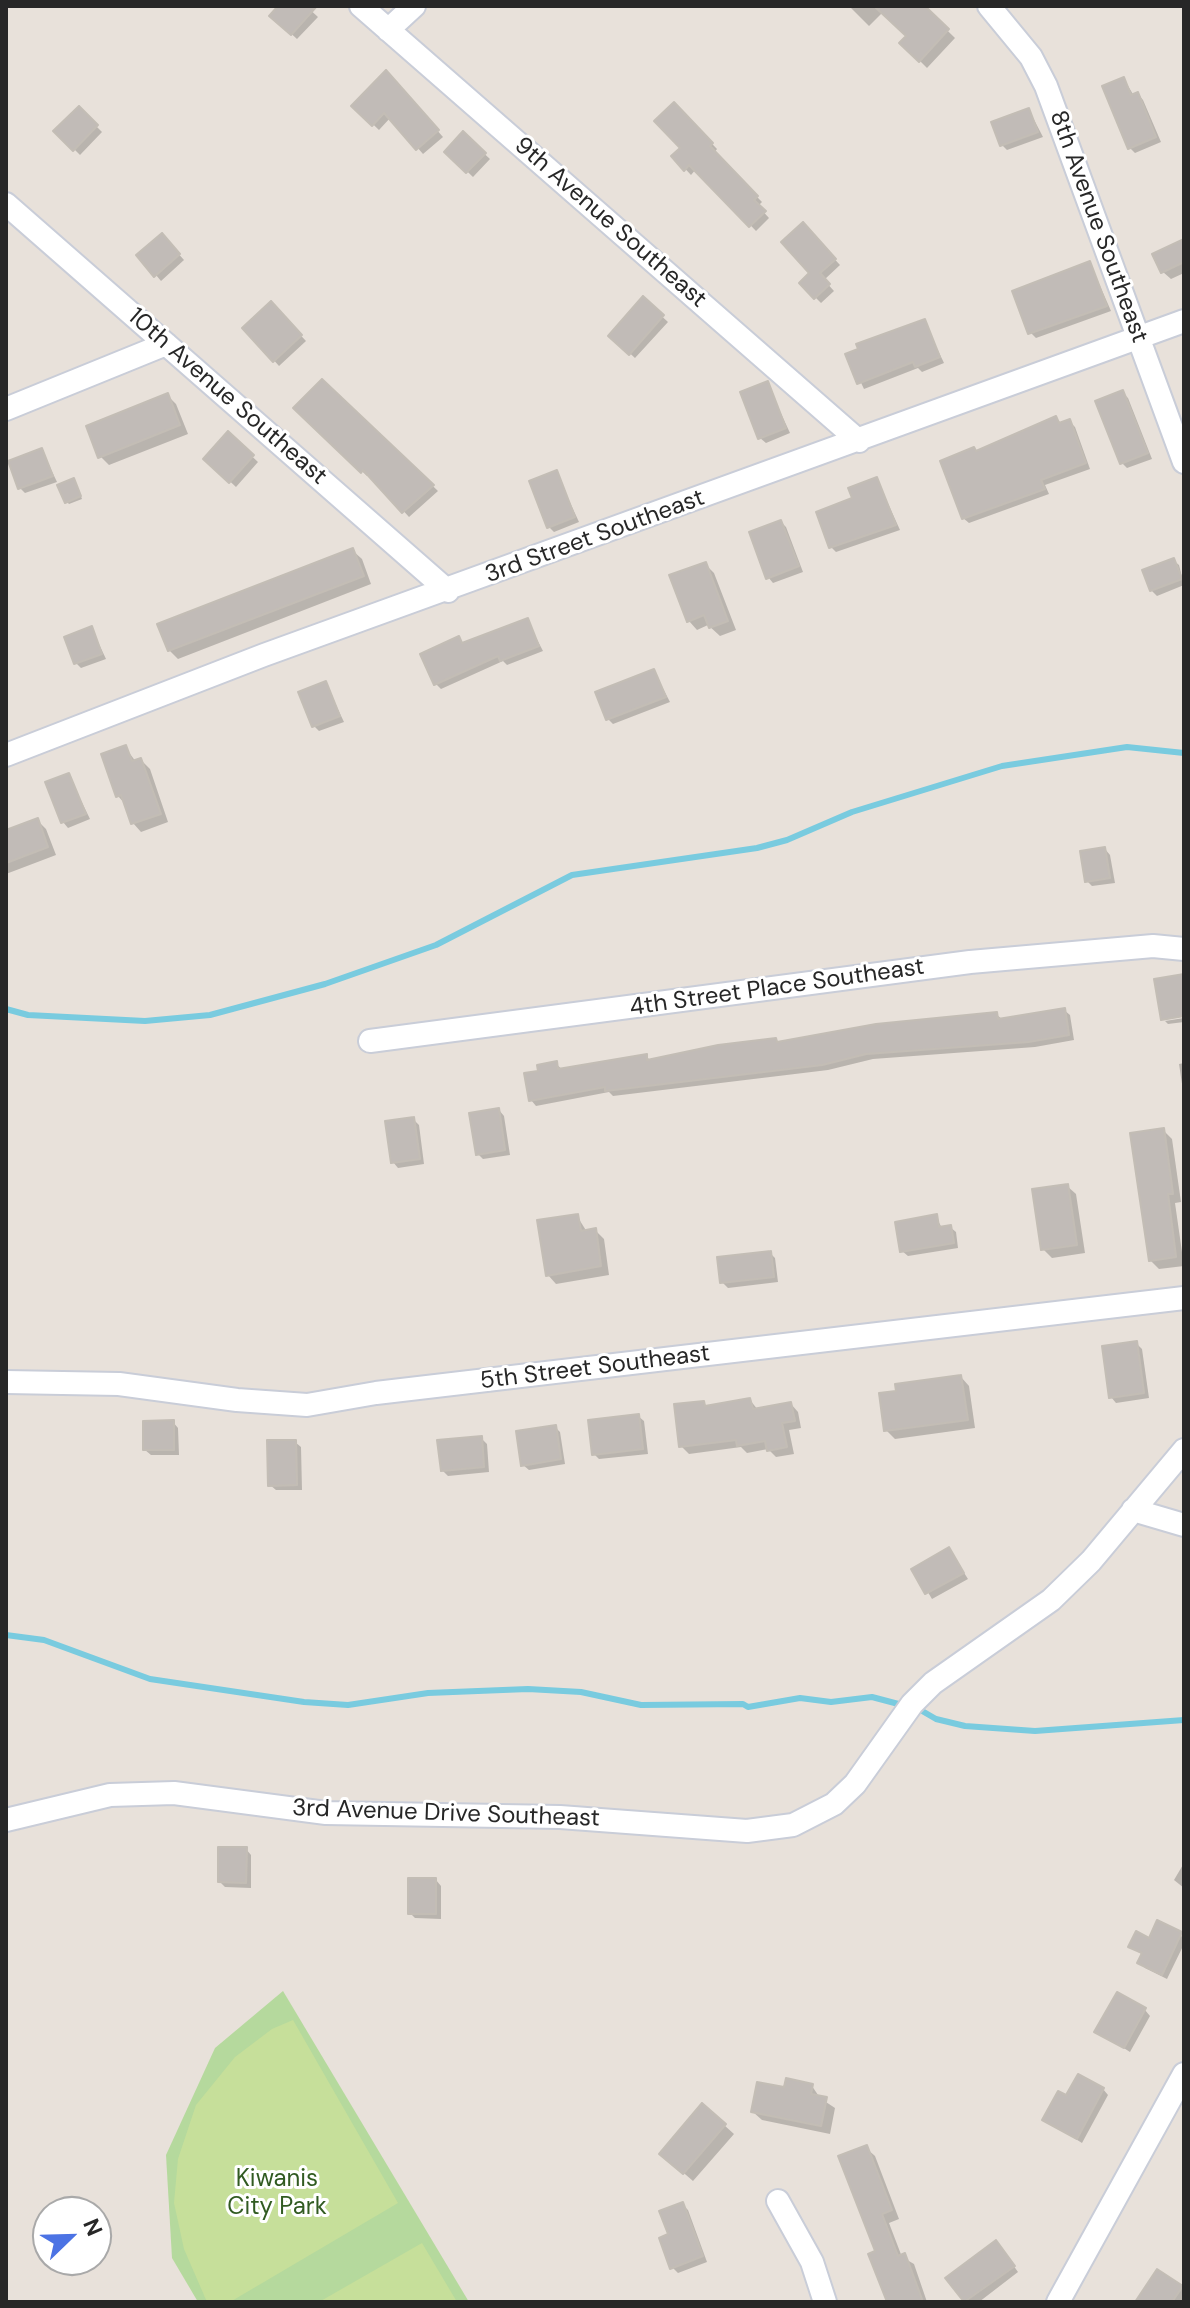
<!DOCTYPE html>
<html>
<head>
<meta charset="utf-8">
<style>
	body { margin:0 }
	#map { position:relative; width:1190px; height:2308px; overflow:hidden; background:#e8e1da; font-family:"DM Sans",sans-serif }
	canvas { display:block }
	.frame { position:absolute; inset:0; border:8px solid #272727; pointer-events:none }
	.north { position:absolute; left:32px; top:2196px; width:80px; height:80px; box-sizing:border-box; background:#fff; border:2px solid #a9a9a9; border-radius:50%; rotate:67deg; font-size:22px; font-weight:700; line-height:32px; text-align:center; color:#272727 }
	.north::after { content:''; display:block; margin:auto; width:28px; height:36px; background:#4c73e4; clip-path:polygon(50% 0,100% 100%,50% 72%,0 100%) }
</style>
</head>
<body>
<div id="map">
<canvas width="1190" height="2308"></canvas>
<div class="frame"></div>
<div class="north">N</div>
</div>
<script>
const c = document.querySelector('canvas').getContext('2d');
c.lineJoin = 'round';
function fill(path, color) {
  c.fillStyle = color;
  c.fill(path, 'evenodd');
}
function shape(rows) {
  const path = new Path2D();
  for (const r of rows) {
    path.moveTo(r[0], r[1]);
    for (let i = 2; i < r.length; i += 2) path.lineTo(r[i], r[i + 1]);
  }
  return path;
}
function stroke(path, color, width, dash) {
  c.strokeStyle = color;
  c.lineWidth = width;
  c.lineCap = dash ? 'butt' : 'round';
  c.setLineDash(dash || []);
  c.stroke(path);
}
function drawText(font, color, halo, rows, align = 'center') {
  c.font = font + ' "DM Sans",sans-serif';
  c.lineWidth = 6;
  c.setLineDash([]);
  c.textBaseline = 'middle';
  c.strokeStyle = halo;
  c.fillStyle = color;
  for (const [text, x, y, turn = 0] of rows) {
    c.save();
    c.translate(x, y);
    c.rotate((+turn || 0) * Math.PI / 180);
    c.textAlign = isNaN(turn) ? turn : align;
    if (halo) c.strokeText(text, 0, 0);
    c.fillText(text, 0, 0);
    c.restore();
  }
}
const green = shape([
	[283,1991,469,2302,198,2302,172,2258,166,2155,215,2048]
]);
const pitch = shape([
	[293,2020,398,2203,230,2302,207,2302,184,2249,174,2203,178,2159,196,2105,235,2057,272,2029],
	[422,2243,457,2302,318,2302,319,2302]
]);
const shadow = shape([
	[281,6,306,6,318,17,297,39,272,16],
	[849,6,922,6,955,38,927,68,902,43,909,36,883,12,869,26],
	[391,78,443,137,423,154,391,117,379,130,354,106],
	[1124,79,1134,96,1138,94,1143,100,1161,142,1135,153,1129,147],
	[674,104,717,149,714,153,762,202,758,206,769,218,756,231,696,169,691,175,674,157,683,148],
	[79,109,102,132,80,155,56,131],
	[1029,110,1043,137,1007,150,1002,145],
	[463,134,490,159,473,177,447,152],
	[803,225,840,265,824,280,834,291,821,303,801,283,812,273],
	[167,241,184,260,161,281,156,275],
	[1184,241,1184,273,1171,279,1163,272],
	[1090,263,1111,311,1036,338,1030,332],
	[643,299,668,322,635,358,611,336],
	[271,304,306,341,279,366,245,328],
	[924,321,944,363,922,372,918,368,864,389,848,355],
	[767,383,790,433,766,443,760,438],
	[1123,393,1128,398,1152,459,1127,468,1122,463],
	[167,395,176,404,188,434,109,465,100,456],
	[296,408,366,422,438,491,409,517,370,474,367,476],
	[1056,418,1062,424,1069,421,1075,427,1090,469,1045,485,1049,494,969,523,963,518,976,452],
	[228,434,258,462,236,487,206,459],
	[42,450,57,482,25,493,20,488],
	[556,472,579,522,554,532,549,527],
	[877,479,900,530,836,552,831,547,855,499],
	[76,483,82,499,69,504,67,502],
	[781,522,786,527,803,572,773,583,768,577],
	[353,551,362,559,371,584,178,659,169,650],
	[1173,560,1179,565,1184,585,1157,596,1151,590],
	[705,564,714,573,736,630,720,636,708,625,697,630,689,621],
	[527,620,543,651,507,665,503,661,441,689,435,683,459,639,464,645],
	[92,629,106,659,81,668,76,663],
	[654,671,670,702,613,724,608,719],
	[326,684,344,722,319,731,314,726],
	[125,747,136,762,141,760,150,769,168,822,141,832,133,823,126,805,118,796],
	[69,776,90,819,68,828,63,822],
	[37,820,46,829,56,855,6,874,6,832],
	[1105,849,1110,855,1115,883,1092,886,1087,881],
	[1064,1010,1070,1015,1074,1040,1035,1047,873,1059,828,1070,613,1096,609,1092,536,1106,531,1100,541,1072,556,1064,563,1070,646,1056,651,1061,776,1040,779,1044,996,1014,1003,1020],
	[1184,1018,1184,1022,1168,1024,1165,1021],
	[1184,1063,1184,1097,1179,1064],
	[499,1110,504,1116,510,1155,483,1159,478,1154],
	[413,1119,419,1125,424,1164,398,1168,393,1162],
	[1163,1130,1172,1139,1181,1202,1175,1203,1184,1266,1159,1269,1150,1260],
	[1067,1186,1076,1194,1085,1253,1052,1258,1043,1249],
	[577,1216,587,1232,595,1230,604,1239,609,1275,556,1284,548,1275],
	[936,1217,942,1228,950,1227,956,1232,958,1248,908,1256,902,1251],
	[770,1253,775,1258,778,1282,728,1288,722,1282],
	[1136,1343,1142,1349,1149,1398,1116,1403,1111,1397],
	[961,1377,969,1386,975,1428,895,1439,886,1430],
	[750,1400,758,1410,791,1404,798,1412,801,1428,789,1430,794,1454,776,1457,768,1449,747,1453,741,1447,689,1454,681,1446,703,1403,708,1408],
	[638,1416,644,1421,648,1454,599,1459,594,1454],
	[173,1422,178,1428,179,1455,151,1455,145,1450],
	[555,1427,560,1432,565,1464,529,1470,523,1465],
	[481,1438,487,1444,489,1472,448,1476,442,1470],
	[295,1442,301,1447,302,1490,276,1490,270,1485],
	[949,1549,968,1579,932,1599,914,1569],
	[246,1849,251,1855,251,1888,225,1887,220,1882],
	[1184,1863,1184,1888,1174,1880],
	[436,1880,441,1886,441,1919,415,1918,410,1913],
	[1181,1934,1184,1944,1167,1979,1145,1968,1140,1962,1143,1955,1130,1947],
	[1145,2010,1150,2016,1130,2052,1097,2031],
	[812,2086,820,2098,835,2108,830,2134,762,2120,753,2112,785,2090],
	[1103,2089,1108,2095,1082,2143,1045,2120,1067,2098],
	[703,2106,734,2134,693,2181,671,2162],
	[866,2148,875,2156,899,2219,889,2223,902,2257,914,2264,927,2302,889,2302,877,2252],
	[682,2204,688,2210,707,2262,678,2273,672,2267],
	[1001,2248,1018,2272,979,2302,966,2302,948,2278],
	[1182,2287,1184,2297,1181,2302,1138,2302]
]);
const stream = shape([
	[6,1009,28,1015,145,1021,210,1015,325,984,436,945,572,875,757,848,787,840,852,812,1002,766,1127,747,1184,753],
	[6,1635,44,1640,150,1679,304,1702,348,1705,428,1693,528,1689,581,1692,641,1705,743,1704,748,1707,800,1698,831,1702,872,1697,906,1706],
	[917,1708,936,1719,965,1726,1035,1731,1184,1720]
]);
const building = shape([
	[278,6,317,6,291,35,269,16,278,6],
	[874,6,925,6,949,29,919,62,899,43,906,36,874,6],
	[386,70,439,130,416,150,384,113,372,126,351,106,386,70],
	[1124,77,1131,95,1138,92,1156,137,1128,149,1102,86,1124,77],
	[674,102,713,143,710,146,758,196,754,200,766,211,749,227,689,165,684,171,671,156,680,148,654,121,674,102],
	[79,106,98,125,73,151,53,131,79,106],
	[1029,108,1038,132,1000,146,991,122,1029,108],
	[463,131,486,153,466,173,444,152,463,131],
	[803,222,836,259,820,273,830,284,814,299,799,283,809,273,781,242,803,222],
	[162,233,180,254,154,277,136,255,162,233],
	[1184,239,1184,262,1161,273,1152,254,1184,239],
	[1090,261,1107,306,1028,334,1012,291,1090,261],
	[643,296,664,315,629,355,608,336,643,296],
	[271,301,302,335,273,362,242,328,271,301],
	[925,319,940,357,915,367,913,362,857,384,845,354,858,349,856,344,925,319],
	[322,379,434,485,402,513,363,470,361,473,293,408,322,379],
	[768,381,786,428,758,439,740,392,768,381],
	[1123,390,1148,453,1120,464,1095,401,1123,390],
	[168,393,180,425,98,458,86,426,168,393],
	[1056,416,1059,423,1070,419,1086,463,1041,480,1045,489,962,519,940,461,974,447,976,451,1056,416],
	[228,431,254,455,229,483,203,459,228,431],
	[42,448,53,476,18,489,8,461,42,448],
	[557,470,575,517,547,528,529,481,557,470],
	[877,477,896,525,829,548,816,512,852,498,848,488,877,477],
	[74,478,81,496,65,503,57,485,74,478],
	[781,520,799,566,766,579,749,532,781,520],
	[353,548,364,576,168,651,157,624,353,548],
	[1174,558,1182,579,1150,591,1142,570,1174,558],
	[706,562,728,621,709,628,704,615,687,622,669,575,706,562],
	[528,618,539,646,500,661,498,656,434,685,420,654,459,636,462,643,528,618],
	[92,626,102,654,74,664,64,637,92,626],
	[654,669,666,697,606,720,595,692,654,669],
	[326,681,340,716,312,727,298,692,326,681],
	[126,745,132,761,141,758,161,814,131,824,121,795,116,797,101,754,126,745],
	[69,773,86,814,61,823,45,782,69,773],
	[38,818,48,847,6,863,6,830,38,818],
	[1105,847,1110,878,1085,882,1080,851,1105,847],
	[1184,974,1184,1016,1161,1020,1154,979,1184,974],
	[1065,1008,1069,1035,1028,1042,866,1054,822,1065,605,1091,605,1087,529,1101,524,1073,538,1071,537,1065,557,1061,558,1069,647,1054,647,1060,718,1045,776,1038,777,1042,876,1024,997,1012,998,1019,1065,1008],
	[499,1108,505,1150,476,1155,469,1113,499,1108],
	[414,1117,420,1159,391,1163,385,1121,414,1117],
	[1164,1128,1173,1194,1168,1194,1176,1257,1149,1261,1130,1133,1164,1128],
	[1068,1184,1077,1245,1041,1250,1032,1189,1068,1184],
	[578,1214,581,1231,596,1228,601,1266,546,1276,537,1220,578,1214],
	[937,1214,939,1227,951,1225,954,1243,900,1252,895,1222,937,1214],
	[771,1251,774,1277,720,1283,717,1257,771,1251],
	[1137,1341,1144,1393,1109,1398,1102,1346,1137,1341],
	[961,1375,968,1420,884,1431,879,1393,896,1391,895,1384,961,1375],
	[750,1398,753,1409,791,1402,795,1421,782,1423,787,1447,767,1451,765,1441,737,1446,736,1440,679,1447,674,1404,704,1401,705,1406,750,1398],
	[639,1414,643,1449,592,1455,588,1420,639,1414],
	[174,1420,174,1450,143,1450,143,1421,174,1420],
	[556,1425,561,1459,521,1466,516,1431,556,1425],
	[482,1436,484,1467,441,1471,437,1440,482,1436],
	[267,1440,296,1440,297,1485,268,1486,267,1440],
	[949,1547,964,1573,925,1594,911,1569,949,1547],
	[218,1847,247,1847,246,1883,218,1882,218,1847],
	[408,1878,436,1878,436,1914,408,1914,408,1878],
	[1157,1920,1182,1932,1162,1975,1137,1963,1142,1953,1128,1947,1136,1931,1149,1938,1157,1920],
	[1117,1992,1146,2008,1124,2048,1094,2032,1117,1992],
	[1078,2074,1104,2088,1077,2139,1042,2120,1058,2091,1066,2095,1078,2074],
	[786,2078,813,2084,811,2094,827,2097,821,2126,751,2112,757,2082,784,2087,786,2078],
	[702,2103,726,2124,683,2174,659,2154,702,2103],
	[867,2145,892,2210,882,2214,898,2256,905,2253,923,2302,887,2302,868,2254,875,2251,838,2156,867,2145],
	[683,2202,703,2256,670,2269,659,2238,668,2234,659,2211,683,2202],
	[996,2240,1015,2266,964,2302,945,2278,996,2240],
	[1157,2269,1183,2286,1172,2302,1135,2302,1157,2269]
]);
const street = shape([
	[361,6,859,441],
	[989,6,1031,57,1046,86,1184,462],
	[388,30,414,6],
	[6,204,448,591],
	[6,409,166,344],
	[6,755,264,655,1184,321],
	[370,1041,970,962,1153,946,1184,949],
	[6,1382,119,1384,237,1400,307,1405,376,1393,1184,1298],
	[1133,1510,1184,1525],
	[6,1820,110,1795,174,1793,326,1813,560,1817,747,1831,793,1825,834,1804,855,1784,912,1704,933,1683,1051,1600,1091,1561,1184,1450],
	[778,2201,812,2262,825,2302],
	[1058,2302,1184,2074]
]);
const streetNames = [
	["9th Avenue Southeast",610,223,41],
	["8th Avenue Southeast",1098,227,70],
	["10th Avenue Southeast",227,397,41],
	["3rd Street Southeast",595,537,-20],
	["4th Street Place Southeast",777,988,-8],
	["5th Street Southeast",595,1368,-7],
	["3rd Avenue Drive Southeast",446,1814,2]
];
const parkNames = [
	["Kiwanis",277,2180],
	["City Park",277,2208]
];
fill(green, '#b5d99d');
fill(pitch, '#c6df9a');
fill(shadow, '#0003');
stroke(stream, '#79cbdf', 6);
fill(building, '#c1bbb7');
stroke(building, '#c3bdb5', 2);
stroke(street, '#c9cdd8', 26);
stroke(street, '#fff', 22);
drawText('24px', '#272727', '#fff', streetNames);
drawText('24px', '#315b21', '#fff', parkNames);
</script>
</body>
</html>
